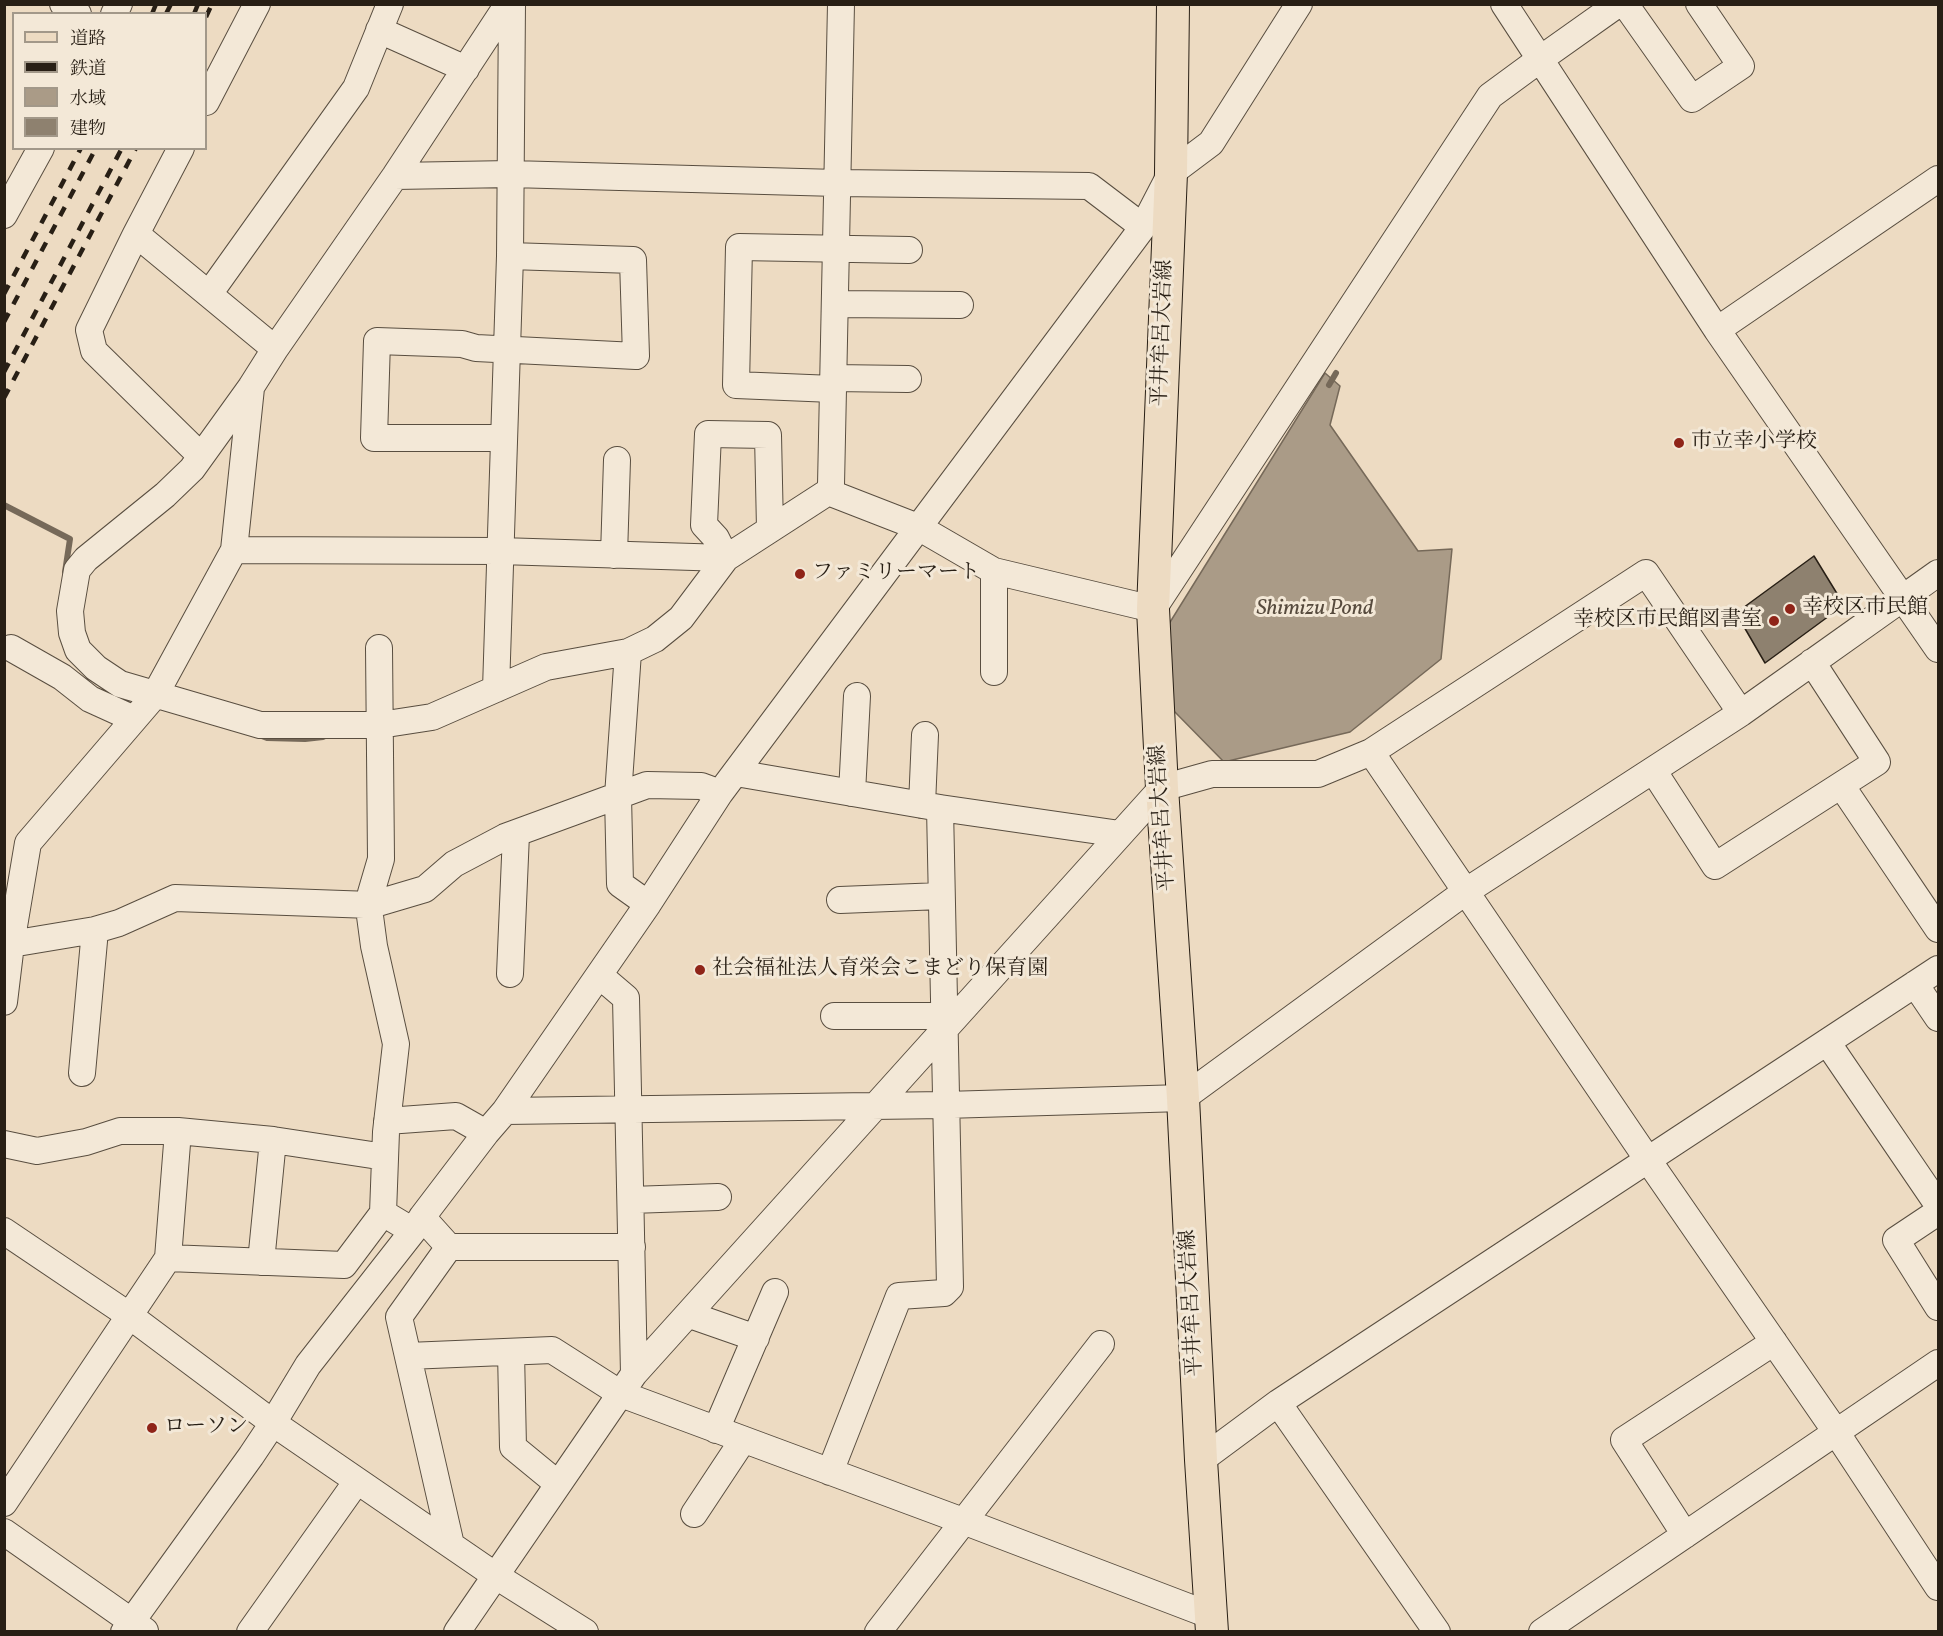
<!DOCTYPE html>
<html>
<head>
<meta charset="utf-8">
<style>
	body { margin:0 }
	#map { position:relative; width:1943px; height:1636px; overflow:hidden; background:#eddbc2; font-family:Vollkorn,"Noto Serif JP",serif }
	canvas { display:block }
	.frame { position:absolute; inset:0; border:6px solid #281f15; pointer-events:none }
	.legend { position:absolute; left:12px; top:12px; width:195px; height:138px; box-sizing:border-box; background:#f3e8d7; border:2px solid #a29889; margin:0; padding:8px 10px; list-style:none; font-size:18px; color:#281f15 }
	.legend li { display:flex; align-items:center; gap:12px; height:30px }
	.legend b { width:30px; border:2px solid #a29889 }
</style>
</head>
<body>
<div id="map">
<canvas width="1943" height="1636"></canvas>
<div class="frame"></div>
<ul class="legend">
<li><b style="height:8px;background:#eddbc2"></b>道路</li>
<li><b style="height:8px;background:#281f15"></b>鉄道</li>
<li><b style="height:16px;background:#aa9b87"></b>水域</li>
<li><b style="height:16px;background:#8e816f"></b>建物</li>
</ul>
</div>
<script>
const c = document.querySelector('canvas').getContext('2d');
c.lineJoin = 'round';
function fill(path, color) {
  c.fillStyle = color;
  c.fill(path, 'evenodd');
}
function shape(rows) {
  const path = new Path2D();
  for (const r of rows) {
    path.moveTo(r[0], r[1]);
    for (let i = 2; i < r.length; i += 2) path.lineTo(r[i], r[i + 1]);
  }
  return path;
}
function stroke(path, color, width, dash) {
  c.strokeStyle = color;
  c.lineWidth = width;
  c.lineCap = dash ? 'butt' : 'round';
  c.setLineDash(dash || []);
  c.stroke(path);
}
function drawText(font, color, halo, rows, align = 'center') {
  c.font = font + ' Vollkorn,"Noto Serif JP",serif';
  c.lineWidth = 6;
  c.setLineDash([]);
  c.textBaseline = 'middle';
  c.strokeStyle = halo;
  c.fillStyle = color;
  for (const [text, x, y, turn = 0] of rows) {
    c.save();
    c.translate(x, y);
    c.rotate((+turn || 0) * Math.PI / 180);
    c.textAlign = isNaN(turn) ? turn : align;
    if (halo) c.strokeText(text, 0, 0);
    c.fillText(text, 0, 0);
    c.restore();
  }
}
const water = shape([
	[1325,373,1340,386,1330,425,1418,551,1452,549,1441,659,1350,732,1224,762,1172,709,1167,627,1325,373]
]);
const stream = shape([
	[1329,385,1336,373],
	[4,505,70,539,65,572],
	[259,735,267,738,305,739,323,737]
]);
const building = shape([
	[1814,556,1844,605,1765,663,1736,613,1814,556]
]);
const minor = shape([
	[63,4,78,14],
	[508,4,395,176,275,349,251,387,192,469,165,495,86,559,77,570,70,611,72,633,78,650,96,668,120,684,260,725,380,725,432,717,546,667,628,652,655,639,681,618,726,558,828,492,831,485,841,4],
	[1504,4,1717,330,1938,649],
	[1625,4,1692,99,1741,66,1699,4],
	[114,14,119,4],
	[379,30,466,69],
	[206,102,257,4],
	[181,148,136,234,89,330,94,351,201,456],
	[395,176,511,174,837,183,1089,186,1143,227],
	[4,215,41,148],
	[136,234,275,349],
	[209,294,356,88,390,4],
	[835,304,960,305],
	[1717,330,1938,179],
	[833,378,908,379],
	[833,389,736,385,739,247,909,250],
	[503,438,374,438,377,341,462,344,476,348,636,356,633,260,510,256],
	[828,492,918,527,994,571,1153,609,1490,96,1539,60,1618,4],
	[234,550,500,551,726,558,716,538,704,525,708,434,768,435,770,529],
	[614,555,617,460],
	[11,648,62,677,90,699,134,719],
	[379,648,381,859,371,893,370,916,374,946,396,1044,386,1132,383,1213,413,1231],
	[628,652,618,796,620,884,648,904],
	[994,672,994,571],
	[496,689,510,256,512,4],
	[1371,752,1648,1160,1836,1432,1938,1587],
	[1653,770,1715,866,1877,762,1812,662],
	[736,773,940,808,1120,834],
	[1841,785,1938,929],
	[852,793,857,696],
	[922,805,925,735],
	[840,900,941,896],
	[4,944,11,944,95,930,119,923,175,898,371,905,425,889,454,864,505,837,647,785,701,786,720,793],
	[510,974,516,834],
	[599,975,626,998,634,1374],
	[1915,984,1938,1018],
	[4,1002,11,944,28,843,155,695,234,550,251,388],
	[834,1016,944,1016],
	[1827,1042,1938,1205],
	[82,1073,95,930],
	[505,1111,945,1105,1183,1098,1465,892,1741,713,1938,573],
	[387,1121,456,1116,486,1133],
	[4,1144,37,1151,86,1142,120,1131,178,1131,273,1140,385,1157],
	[631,1200,718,1197],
	[1938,1212,1896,1240,1938,1307],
	[422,1217,449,1247,632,1247],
	[4,1231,130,1316,273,1423,496,1576,585,1632],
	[449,1247,399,1317,451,1545],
	[168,1258,344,1265,383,1213],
	[261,1262,273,1140],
	[690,1315,756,1338],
	[511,1352,513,1447,558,1484],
	[408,1356,552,1350,621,1394,963,1521,1212,1616],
	[1278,1403,1437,1632],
	[716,1430,775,1292],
	[1201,1460,1278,1403,1938,969],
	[830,1472,899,1296,944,1293,950,1287,940,808],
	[4,1503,168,1258,178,1131],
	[694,1514,743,1440],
	[4,1532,145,1631],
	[1685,1535,1624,1440,1774,1342],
	[124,1632,251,1456,273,1423,308,1365,413,1231,422,1217,486,1133,505,1111,648,904,720,793,1143,227,1171,173,1211,143,1299,4],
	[250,1632,357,1481],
	[457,1632,634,1374,1162,788,1212,774,1318,774,1371,752,1646,573,1741,713],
	[878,1632,1101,1344],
	[1542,1632,1938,1363]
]);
const major = shape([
	[1173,4,1171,173,1153,609,1162,788,1183,1098,1201,1460,1212,1632]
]);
const rail = shape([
	[152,14,156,4],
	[166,14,171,4],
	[194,14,198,4],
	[206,17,212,4],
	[4,294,81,148],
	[4,322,96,148],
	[4,372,122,148],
	[4,398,136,148]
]);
const markers = [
	[1679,443,6,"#8f2418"],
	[800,574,6,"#8f2418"],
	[1790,609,6,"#8f2418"],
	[1774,621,6,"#8f2418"],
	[700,970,6,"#8f2418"],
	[152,1428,6,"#8f2418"]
];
const streetNames = [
	["平井牟呂大岩線",1164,333,-88],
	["平井牟呂大岩線",1164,818,-94],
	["平井牟呂大岩線",1193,1303,-93]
];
const poiNames = [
	["市立幸小学校",1691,443],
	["ファミリーマート",812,574],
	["幸校区市民館",1802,609],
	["幸校区市民館図書室",1762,621,"right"],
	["社会福祉法人育栄会こまどり保育園",712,970],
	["ローソン",164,1428]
];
const waterNames = [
	["Shimizu Pond",1315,610]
];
fill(water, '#aa9b87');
stroke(water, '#766959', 1.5);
stroke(stream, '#766959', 6);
fill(building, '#8e816f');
stroke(building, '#281f15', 1.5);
stroke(minor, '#594e40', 28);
stroke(major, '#281f15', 34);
stroke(minor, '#f3e8d7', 26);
stroke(major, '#eddbc2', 32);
stroke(rail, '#281f15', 4.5, [10, 10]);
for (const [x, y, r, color] of markers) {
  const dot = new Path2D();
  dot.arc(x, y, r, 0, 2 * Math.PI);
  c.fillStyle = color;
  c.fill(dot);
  stroke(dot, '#f3e8d7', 2);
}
drawText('21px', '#281f15', '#f3e8d7', streetNames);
drawText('21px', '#281f15', '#f3e8d7', poiNames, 'left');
drawText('italic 22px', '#564a3d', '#f3e8d7', waterNames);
</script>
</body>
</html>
